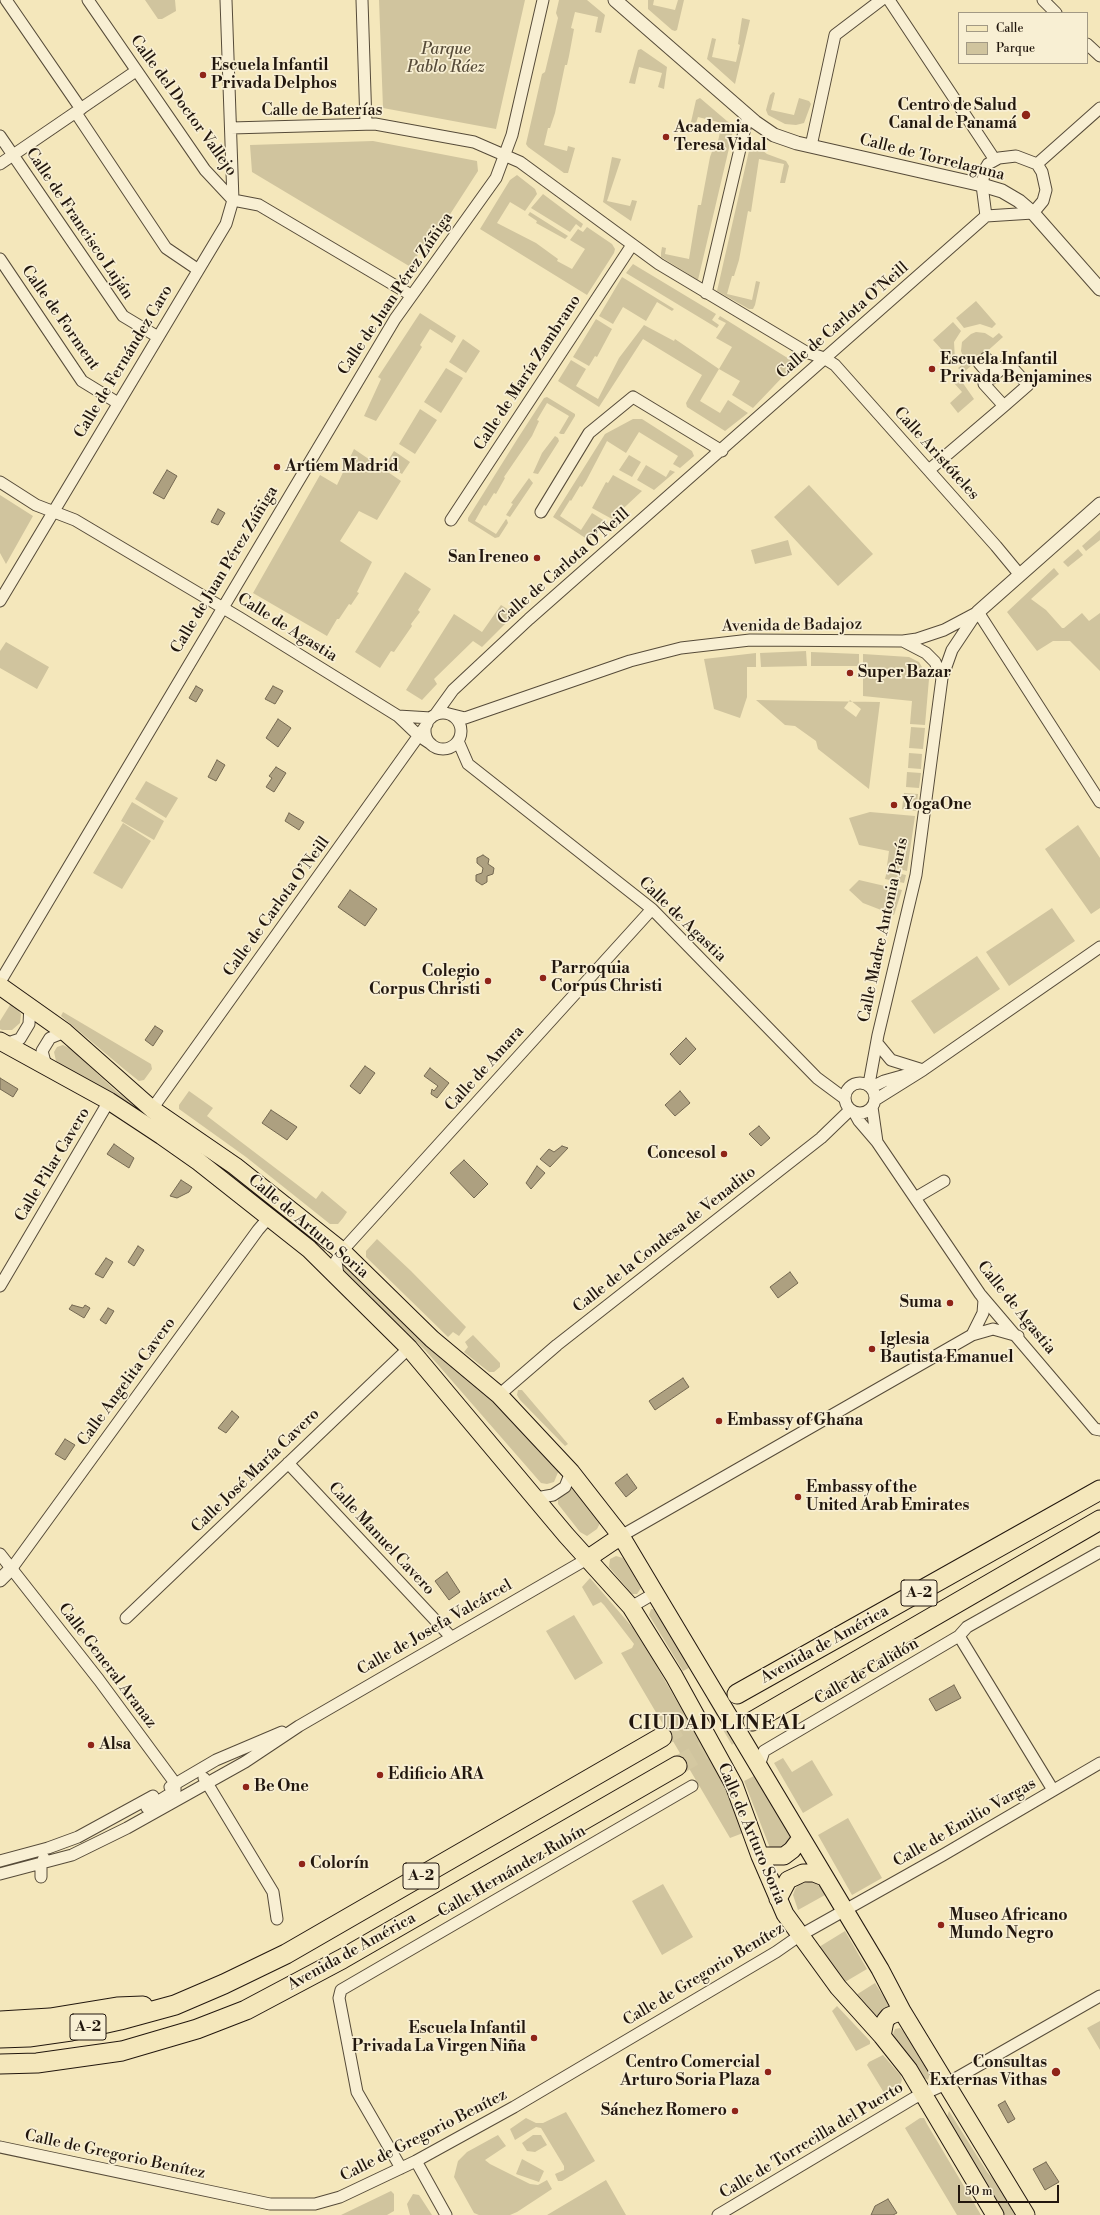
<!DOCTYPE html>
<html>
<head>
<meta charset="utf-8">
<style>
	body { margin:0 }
	#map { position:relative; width:1100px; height:2215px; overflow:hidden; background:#f4e7bb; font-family:"Libre Bodoni",serif }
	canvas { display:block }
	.legend { position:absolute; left:958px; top:12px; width:130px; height:52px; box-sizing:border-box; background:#f8efd3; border:1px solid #a29984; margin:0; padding:5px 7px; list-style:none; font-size:12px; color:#22170e }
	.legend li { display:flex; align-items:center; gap:8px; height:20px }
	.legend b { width:20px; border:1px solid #a29984 }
	.scale { position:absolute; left:958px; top:2185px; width:101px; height:18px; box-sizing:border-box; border:2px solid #22170e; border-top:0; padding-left:5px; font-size:12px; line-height:14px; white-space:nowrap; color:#22170e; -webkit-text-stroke:3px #f8efd3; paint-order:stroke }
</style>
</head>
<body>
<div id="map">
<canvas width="1100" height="2215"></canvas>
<ul class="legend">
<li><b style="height:5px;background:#f4e7bb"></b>Calle</li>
<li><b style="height:11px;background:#d0c49e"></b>Parque</li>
</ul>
<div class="scale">50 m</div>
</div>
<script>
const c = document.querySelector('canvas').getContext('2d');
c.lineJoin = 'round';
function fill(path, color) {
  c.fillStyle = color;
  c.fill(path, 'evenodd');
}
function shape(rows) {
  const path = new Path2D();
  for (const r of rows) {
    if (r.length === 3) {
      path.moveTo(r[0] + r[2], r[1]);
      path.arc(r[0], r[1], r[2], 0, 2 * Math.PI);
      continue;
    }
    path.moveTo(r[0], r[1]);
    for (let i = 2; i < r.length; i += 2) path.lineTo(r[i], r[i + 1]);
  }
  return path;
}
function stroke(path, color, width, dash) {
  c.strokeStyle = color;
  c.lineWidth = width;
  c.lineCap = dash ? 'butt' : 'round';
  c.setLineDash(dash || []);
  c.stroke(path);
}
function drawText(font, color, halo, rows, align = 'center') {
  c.font = font + ' "Libre Bodoni",serif';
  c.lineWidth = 3.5;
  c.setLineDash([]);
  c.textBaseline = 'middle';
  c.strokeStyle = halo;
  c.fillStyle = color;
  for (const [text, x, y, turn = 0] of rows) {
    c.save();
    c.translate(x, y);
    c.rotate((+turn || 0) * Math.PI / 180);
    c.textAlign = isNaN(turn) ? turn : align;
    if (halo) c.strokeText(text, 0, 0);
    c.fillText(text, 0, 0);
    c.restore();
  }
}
const green = shape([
	[145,0,175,0,176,11,162,19,158,19],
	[379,0,525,0,496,129,383,108],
	[559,0,587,0,605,15,601,33,595,32,598,17,575,12,571,28,574,29,569,56,567,65,565,65,555,113,550,128,548,128,544,145,567,151,568,146,575,148,568,173,564,173,528,147,526,144,542,74,545,72,558,18,556,13],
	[648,0,654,0,653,5,675,10,678,0,684,0,677,30,675,31,672,30,648,9],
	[742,18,750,20,735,84,707,59,712,38,716,39,712,57,736,62,740,45,738,44],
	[641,49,667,67,664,89,658,87,662,73,639,67,635,84,629,83,638,50],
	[773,92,775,93,771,110,794,115,799,98,809,101,811,104,804,123,796,125,785,124,768,115,766,110,770,95],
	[700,98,734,127,698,280,661,257,661,253,662,247,666,248,665,254,689,259,698,205,701,205,710,157,716,141,718,141,722,123,698,117,696,123,691,122,696,100],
	[373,141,477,161,478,171,447,219,409,266,252,172,250,145],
	[751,142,767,154,786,161,789,166,785,183,780,183,784,164,759,159,751,212,748,211,739,260,734,276,732,276,727,294,752,300,756,281,760,282,755,305,753,309,749,309,717,291],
	[612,157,621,159,607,201,630,206,632,200,637,201,631,221,603,202],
	[517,175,535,189,537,194,525,211,510,202,497,223,536,243,558,259,557,261,572,269,585,249,570,240,578,229,583,232,587,227,612,244,615,249,614,253,587,295,480,229,510,180],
	[543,194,583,224,581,228,576,224,570,232,531,208],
	[530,212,568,236,565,239,536,223,537,221,528,215],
	[633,264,716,314,712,320,719,325,717,328,626,273],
	[622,277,674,309,672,311,657,302,646,321,623,307,613,324,599,316],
	[976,301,996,324,992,328,980,324,964,328,956,318],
	[420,313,456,336,452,343,430,329,420,345,422,347,376,421,364,416,381,379,378,377],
	[720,316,794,362,793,366,753,408,732,395,740,381,719,369,700,401,720,413,728,400,748,413,725,431,687,407,686,403,702,375,643,339,599,407,558,381,571,360,586,369,576,386,598,399,619,358,644,325,674,341,675,339,719,369,732,347,716,338,726,323,718,319],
	[596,319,612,329,597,357,595,356,589,366,573,357],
	[953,322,961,331,954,342,955,360,953,362,933,340],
	[976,332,985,333,993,338,999,333,1003,337,963,373,958,368,965,362,961,351,962,342,971,334],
	[463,339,480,351,466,373,449,362],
	[446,368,463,378,441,413,424,402],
	[960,379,974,399,958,413,950,403,962,392,954,383],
	[547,397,575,414,575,416,564,434,561,434,559,433,569,416,547,403,537,420,539,421,532,436,504,477,505,478,496,494,494,493,486,506,484,505,475,521,496,534,506,519,507,520,508,523,499,537,495,538,468,521,468,518,518,438,544,398],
	[420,409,437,420,415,454,399,444],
	[633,419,642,419,692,451,694,456,680,468,673,464,678,456,639,432,626,453,607,441,586,481,582,487,580,486,571,501,570,500,560,516,581,530,592,513,608,523,590,539,587,539,553,517,605,434],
	[555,436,558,438,559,441,538,474,533,473,542,453],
	[354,449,401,481,377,520,359,511,340,541,372,562,357,592,359,593,351,605,349,604,339,619,337,619,327,636,253,593,320,475,337,485],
	[394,451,410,462,402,474,386,464],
	[629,455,641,462,632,477,619,470],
	[646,465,666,477,670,470,675,472,654,490,637,480],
	[613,475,642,491,612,519,592,508,606,482,608,483],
	[529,478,533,483,510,517,506,515,513,504,511,503],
	[809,485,873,554,838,586,774,517],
	[0,495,33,516,6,564,0,553],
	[1100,530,1100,540,1086,551,1082,546],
	[788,540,792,555,755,564,751,550],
	[1078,549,1083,555,1068,567,1063,562],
	[1054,568,1059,574,1031,599,1046,610,1062,628,1064,628,1082,613,1089,621,1100,613,1100,671,1070,641,1053,641,1037,651,1007,612],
	[405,572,431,589,418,610,420,612,411,624,412,626,394,652,391,651,380,668,355,652],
	[501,605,515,614,482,647,473,641,434,679,437,684,422,700,406,690,454,614,482,632],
	[6,642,49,667,37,689,0,668,0,651],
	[806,651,807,666,761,667,760,653],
	[811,652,859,654,859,666,811,666],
	[756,653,756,667,747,667,747,697,740,718,714,709,704,659],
	[863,654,909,657,919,662,929,679,925,725,910,724,912,701,863,696],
	[756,700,880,702,869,789,818,749,816,741,795,726,785,725],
	[850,700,861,709,856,717,844,708],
	[911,727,925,728,923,749,909,748],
	[909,753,922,754,921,769,908,768],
	[907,772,921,773,919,788,906,787],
	[146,781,178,798,166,818,135,799],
	[904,793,918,794,916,811,902,809],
	[132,802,164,821,154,840,121,821],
	[870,812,915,816,907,871,887,866,889,851,859,845,849,818],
	[123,823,151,841,122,889,93,873],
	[1078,825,1100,858,1100,908,1091,914,1045,849],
	[887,871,906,875,904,883,885,879],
	[859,880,902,890,894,915,863,903,849,890],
	[1052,908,1075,941,1009,986,986,952],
	[977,956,1000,989,934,1034,911,1001],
	[13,1004,21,1014,20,1023,12,1030,2,1030,0,1029,0,1021,10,1005],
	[63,1012,151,1064,152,1069,144,1080,139,1081,124,1069,61,1016],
	[63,1045,71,1049,117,1092,257,1192,327,1248,327,1250,324,1251,237,1181,56,1061,54,1052,57,1047],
	[189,1091,213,1108,207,1116,316,1199,322,1191,347,1212,343,1218,338,1224,330,1224,246,1157,179,1109,179,1105],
	[377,1239,411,1271,466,1327,459,1336,453,1332,448,1337,366,1257,366,1251],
	[344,1265,429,1346,516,1422,559,1470,554,1482,547,1484,541,1483,426,1351,342,1269,342,1266],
	[473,1335,500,1363,500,1367,494,1372,489,1372,464,1352,468,1347,465,1342],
	[518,1390,522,1390,568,1444,565,1446,520,1400,517,1395],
	[573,1487,600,1523,597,1529,587,1536,580,1532,558,1504,558,1500,561,1496],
	[616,1556,623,1558,641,1588,637,1594,632,1594,609,1567,610,1559],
	[590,1578,633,1628,653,1660,722,1779,743,1833,730,1838,621,1653,632,1648,634,1644,604,1605,601,1602,593,1606,582,1587],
	[651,1609,655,1609,669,1631,689,1668,683,1671,649,1615],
	[574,1615,603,1663,575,1680,546,1631],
	[783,1758,792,1772,812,1760,833,1795,803,1813,774,1763],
	[754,1776,790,1834,790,1839,781,1849,770,1848,744,1781],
	[848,1818,882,1878,852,1895,818,1835],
	[808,1882,813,1882,821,1887,825,1895,798,1910,793,1895,795,1889,798,1885],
	[663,1884,693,1937,662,1955,632,1901],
	[845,1931,867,1969,845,1982,819,1947],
	[875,1983,890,2007,876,2016,856,1995],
	[837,2006,870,2041,870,2044,856,2051,832,2011],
	[1100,2021,1100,2050,1087,2028],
	[895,2029,900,2028,905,2033,930,2074,928,2080,924,2078,895,2038,893,2034],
	[883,2055,901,2076,902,2080,899,2088,886,2096,867,2065,869,2062],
	[949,2111,987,2172,998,2184,1017,2215,1005,2215,947,2117],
	[566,2112,595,2161,562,2181,558,2181,555,2174,564,2170,564,2166,541,2128,536,2127,515,2140,510,2129,526,2118,536,2123,543,2123],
	[920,2118,924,2118,927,2124,981,2215,957,2215,905,2128],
	[498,2135,506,2146,485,2160,490,2164,530,2184,538,2185,547,2180,552,2189,517,2212,510,2215,479,2215,474,2213,454,2177,458,2161,467,2152],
	[533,2135,541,2135,547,2145,535,2152,527,2151,522,2143],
	[522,2159,544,2171,539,2182,516,2174],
	[606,2180,626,2215,547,2215],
	[391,2191,394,2194,394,2211,387,2215,341,2215],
	[413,2194,419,2195,432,2215,410,2215,407,2204]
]);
const water = shape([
	[167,470,177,476,164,499,153,493,167,470],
	[218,509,225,513,218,525,211,522,218,509],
	[196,686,203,690,196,702,189,698,196,686],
	[273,686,283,691,275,704,265,699,273,686],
	[278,719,291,728,278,747,266,738,278,719],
	[217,760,225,765,216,781,208,777,217,760],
	[276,767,286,773,274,792,266,787,272,778,269,776,276,767],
	[289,813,304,822,299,830,285,821,289,813],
	[483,855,489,859,488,864,494,868,493,874,487,876,487,882,482,885,476,881,476,875,482,873,483,868,477,863,477,858,483,855],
	[350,890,377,909,365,926,338,907,350,890],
	[155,1026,163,1031,153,1046,145,1040,155,1026],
	[686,1038,696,1049,680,1065,670,1054,686,1038],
	[365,1066,375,1073,360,1094,350,1086,365,1066],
	[430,1068,449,1083,437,1098,431,1094,432,1089,434,1091,438,1086,424,1076,430,1068],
	[0,1078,18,1089,13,1097,0,1089,0,1078],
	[680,1091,690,1103,675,1116,665,1105,680,1091],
	[271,1110,297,1127,287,1140,262,1123,271,1110],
	[759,1126,770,1138,761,1146,749,1134,759,1126],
	[114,1144,134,1158,129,1168,107,1154,114,1144],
	[562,1146,568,1148,550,1167,540,1159,549,1149,554,1152,562,1146],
	[464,1160,488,1184,474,1198,450,1173,464,1160],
	[537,1166,545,1173,531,1189,526,1183,537,1166],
	[181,1180,192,1187,189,1192,177,1198,170,1196,181,1180],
	[138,1246,144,1250,134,1266,128,1262,138,1246],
	[106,1258,113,1262,103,1278,95,1274,106,1258],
	[790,1272,798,1283,778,1298,770,1287,790,1272],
	[72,1305,83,1308,85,1305,90,1308,84,1318,69,1309,72,1305],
	[108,1308,114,1311,106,1324,100,1320,108,1308],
	[683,1378,689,1387,655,1410,649,1401,683,1378],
	[232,1411,239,1417,226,1433,218,1428,232,1411],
	[65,1439,75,1445,65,1460,55,1454,65,1439],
	[627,1474,637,1488,626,1497,615,1483,627,1474],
	[447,1572,460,1592,449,1600,435,1581,447,1572],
	[954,1685,961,1698,936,1711,929,1699,954,1685],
	[1005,2101,1015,2119,1008,2123,998,2105,1005,2101],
	[1046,2162,1059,2182,1045,2190,1033,2169,1046,2162],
	[888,2199,897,2213,893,2215,871,2215,875,2206,888,2199]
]);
const motorwayTunnel = shape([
	[662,1737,737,1694],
	[677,1766,752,1722]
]);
const minor = shape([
	[6,0,81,109],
	[88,0,205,170,233,200,259,205,411,295],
	[362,0,366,124],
	[889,0,995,160],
	[1043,0,1056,13],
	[1087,44,1100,56],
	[76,113,166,248,197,269],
	[231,128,375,124,474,142,520,162,659,264,806,352,824,358,835,365,996,546,1020,575],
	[0,136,123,316,158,337],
	[811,146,835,35,881,0],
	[0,164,136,71],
	[1037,164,1100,108],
	[0,259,82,381,118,403],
	[706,293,748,115],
	[986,358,998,372],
	[979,363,992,378],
	[929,470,1004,406,1028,385,1008,363,984,384,1004,406],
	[0,482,36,505,75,520,240,618,398,716,419,736,431,744],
	[541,512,589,433,633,397,722,451],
	[451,520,632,245],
	[0,601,226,224,233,200,226,0],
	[978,612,1100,802],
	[903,641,926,653,935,662,942,678],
	[445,713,465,718,630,661,681,648,750,640,903,641,917,639,944,630,978,612],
	[443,731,18],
	[435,715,453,690,529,619,986,216,1033,213,1043,201,1046,190,1042,172,1037,164,1016,156,999,158,988,164,985,169,982,185,986,216],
	[398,716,431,718],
	[458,741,468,764,652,909,817,1078,844,1098],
	[0,982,395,319,496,178,512,135,543,0],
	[877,1043,891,1060,923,1070],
	[5,1044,20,1039,29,1024,30,1005],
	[46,1066,42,1051,50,1038,65,1032],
	[860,1098,15],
	[869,1084,878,1035,916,875,942,678,952,650,974,617],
	[872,1087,884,1081,909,1074],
	[875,1100,923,1070,1100,947],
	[872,1107,877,1142],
	[152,1109,427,724],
	[854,1112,859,1121,877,1142,980,1294,1095,1429,1100,1430],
	[915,1198,944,1181],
	[338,1275,336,1261,342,1251,652,909],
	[0,1286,109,1101],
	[972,1335,983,1313,984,1300,981,1295],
	[499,1395,557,1345,821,1138,850,1110],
	[288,1463,451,1637],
	[536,1498,553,1495,565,1487,571,1472],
	[621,1536,972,1335,993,1329,1018,1336],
	[0,1554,99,1680,175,1783,175,1791,147,1808],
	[12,1568,258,1230,264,1223,273,1219],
	[631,1607,655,1593],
	[126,1618,409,1348],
	[959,1636,1053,1790],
	[759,1766,764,1751,959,1636,967,1627,1100,1552],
	[204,1778,273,1892,277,1919],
	[170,1787,216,1760,282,1732],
	[0,1861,48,1848,78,1837,153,1796],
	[0,1874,72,1855,127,1828,245,1762,299,1726,587,1559],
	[41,1877,41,1865,44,1858],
	[0,2147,270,2204,315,2204,340,2197,416,2161,514,2107,776,1952,799,1936,943,1855,1100,1763],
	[416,2161,446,2215],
	[401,2168,357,2092,339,1998,341,1990,692,1786],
	[718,2215,914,2098,946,2084,1100,1996]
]);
const tertiary = shape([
	[615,0,755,122,774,135,797,143,982,185,1002,191,1019,201,1033,213,1100,289],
	[978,612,1100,504],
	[0,1580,12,1568]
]);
const primary = shape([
	[0,986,65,1032,152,1109,235,1166,342,1251,432,1339,499,1395,571,1472,621,1536,655,1593,880,1969,902,2011,1026,2215],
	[0,1041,109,1101,162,1136,199,1162,309,1249,409,1348,566,1535,631,1607,674,1676,734,1785,760,1856,785,1914,838,1987,882,2036,909,2070,995,2215],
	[587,1559,621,1536],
	[760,1856,784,1856,792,1850,801,1838],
	[778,1899,788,1880,803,1873,814,1873,824,1877],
	[882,2036,885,2021,889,2016,902,2011]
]);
const motorway = shape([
	[737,1694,1100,1490],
	[753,1721,1100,1520],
	[0,2021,50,2018,117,2007,143,2006],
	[0,2038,29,2037,71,2031,120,2020,175,2005,224,1984,286,1954,662,1737],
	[0,2064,37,2063,122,2051,197,2029,246,2010,342,1959,677,1766]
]);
const markers = [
	[203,75,4,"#8f2418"],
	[1026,115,5,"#8f2418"],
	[666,137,4,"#8f2418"],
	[932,369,4,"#8f2418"],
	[277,467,4,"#8f2418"],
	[537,558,4,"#8f2418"],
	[850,673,4,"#8f2418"],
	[894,805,4,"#8f2418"],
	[543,978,4,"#8f2418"],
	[488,981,4,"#8f2418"],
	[724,1154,4,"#8f2418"],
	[950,1303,4,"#8f2418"],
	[872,1349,4,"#8f2418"],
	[719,1421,4,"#8f2418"],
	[798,1497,4,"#8f2418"],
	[91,1745,4,"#8f2418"],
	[380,1775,4,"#8f2418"],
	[246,1787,4,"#8f2418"],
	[302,1864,4,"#8f2418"],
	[941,1925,4,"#8f2418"],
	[534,2038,4,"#8f2418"],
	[768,2072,4,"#8f2418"],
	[1056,2072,5,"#8f2418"],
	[735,2111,4,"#8f2418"]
];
const shields = [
	[919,1593,36],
	[421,1876,36],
	[88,2027,36]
];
const shieldNames = [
	["A-2",919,1593],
	["A-2",421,1876],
	["A-2",88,2027]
];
const parkNames = [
	["Parque",446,50],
	["Pablo Ráez",446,68]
];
const poiNames = [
	["Escuela Infantil",211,66],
	["Privada Delphos",211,84],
	["Centro de Salud",1017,106,"right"],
	["Canal de Panamá",1017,124,"right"],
	["Academia",674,128],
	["Teresa Vidal",674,146],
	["Escuela Infantil",940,360],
	["Privada Benjamines",940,378],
	["Artiem Madrid",285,467],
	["San Ireneo",529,558,"right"],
	["Super Bazar",858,673],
	["YogaOne",902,805],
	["Parroquia",551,969],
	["Corpus Christi",551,987],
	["Colegio",480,972,"right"],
	["Corpus Christi",480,990,"right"],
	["Concesol",716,1154,"right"],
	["Suma",942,1303,"right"],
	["Iglesia",880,1340],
	["Bautista Emanuel",880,1358],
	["Embassy of Ghana",727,1421],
	["Embassy of the",806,1488],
	["United Arab Emirates",806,1506],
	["Alsa",99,1745],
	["Edificio ARA",388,1775],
	["Be One",254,1787],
	["Colorín",310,1864],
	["Museo Africano",949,1916],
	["Mundo Negro",949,1934],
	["Escuela Infantil",526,2029,"right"],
	["Privada La Virgen Niña",526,2047,"right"],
	["Centro Comercial",760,2063,"right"],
	["Arturo Soria Plaza",760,2081,"right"],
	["Consultas",1047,2063,"right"],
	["Externas Vithas",1047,2081,"right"],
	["Sánchez Romero",727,2111,"right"]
];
const streetNames = [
	["Calle del Doctor Vallejo",183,106,54],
	["Calle de Baterías",322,111],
	["Calle de Torrelaguna",932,158,14],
	["Calle de Francisco Luján",79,224,56],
	["Calle de Juan Pérez Zúñiga",396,294,-56],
	["Calle de Forment",60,318,55],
	["Calle de Carlota O’Neill",843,321,-41],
	["Calle de Fernández Caro",124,362,-59],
	["Calle de María Zambrano",528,373,-57],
	["Calle Aristóteles",936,454,48],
	["Calle de Carlota O’Neill",564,567,-41],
	["Calle de Juan Pérez Zúñiga",225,570,-59],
	["Avenida de Badajoz",792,626,-1],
	["Calle de Agastia",287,628,32],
	["Calle de Carlota O’Neill",277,907,-54],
	["Calle de Agastia",682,920,44],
	["Calle Madre Antonia París",884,930,-78],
	["Calle de Amara",485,1069,-48],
	["Calle Pilar Cavero",53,1165,-59],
	["Calle de Arturo Soria",308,1227,40],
	["Calle de la Condesa de Venadito",665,1240,-38],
	["Calle de Agastia",1016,1308,51],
	["Calle Angelita Cavero",127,1382,-54],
	["Calle José María Cavero",256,1471,-44],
	["Calle Manuel Cavero",381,1539,47],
	["Calle de Josefa Valcárcel",435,1628,-30],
	["Avenida de América",825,1645,-29],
	["Calle General Aranaz",107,1666,53],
	["Calle de Calidón",867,1672,-30],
	["Calle de Emilio Vargas",965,1823,-30],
	["Calle de Arturo Soria",751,1834,67],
	["Calle Hernández Rubín",512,1872,-30],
	["Avenida de América",352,1952,-29],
	["Calle de Gregorio Benítez",704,1975,-31],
	["Calle de Gregorio Benítez",424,2136,-27],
	["Calle de Torrecilla del Puerto",812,2141,-31],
	["Calle de Gregorio Benítez",115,2155,12]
];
const districtNames = [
	["CIUDAD LINEAL",717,1724]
];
fill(green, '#d0c49e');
fill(water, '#ada080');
stroke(water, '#756952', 1);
stroke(motorwayTunnel, '#d4c8a1', 19, [19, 10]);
stroke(minor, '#564b39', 13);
stroke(tertiary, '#564b39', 15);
stroke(primary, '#22170e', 19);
stroke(motorway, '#22170e', 21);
stroke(minor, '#f8efd3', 11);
stroke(tertiary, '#f8efd3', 13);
stroke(primary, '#f4e7bb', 17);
stroke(motorway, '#f4e7bb', 19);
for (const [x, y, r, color] of markers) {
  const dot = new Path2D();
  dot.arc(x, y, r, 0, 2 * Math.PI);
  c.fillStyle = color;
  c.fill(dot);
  stroke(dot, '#f8efd3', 1.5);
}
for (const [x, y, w] of shields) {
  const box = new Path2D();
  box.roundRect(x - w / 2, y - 13, w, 26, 3);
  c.fillStyle = '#f8efd3';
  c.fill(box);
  stroke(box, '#22170e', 1);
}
drawText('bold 15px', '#22170e', null, shieldNames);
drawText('italic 16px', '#564b39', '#f8efd3', parkNames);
drawText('bold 16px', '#22170e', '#f8efd3', poiNames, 'left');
drawText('16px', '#22170e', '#f8efd3', streetNames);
c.letterSpacing = '1px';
drawText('bold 20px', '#22170e', '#f8efd3', districtNames);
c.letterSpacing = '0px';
</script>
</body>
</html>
